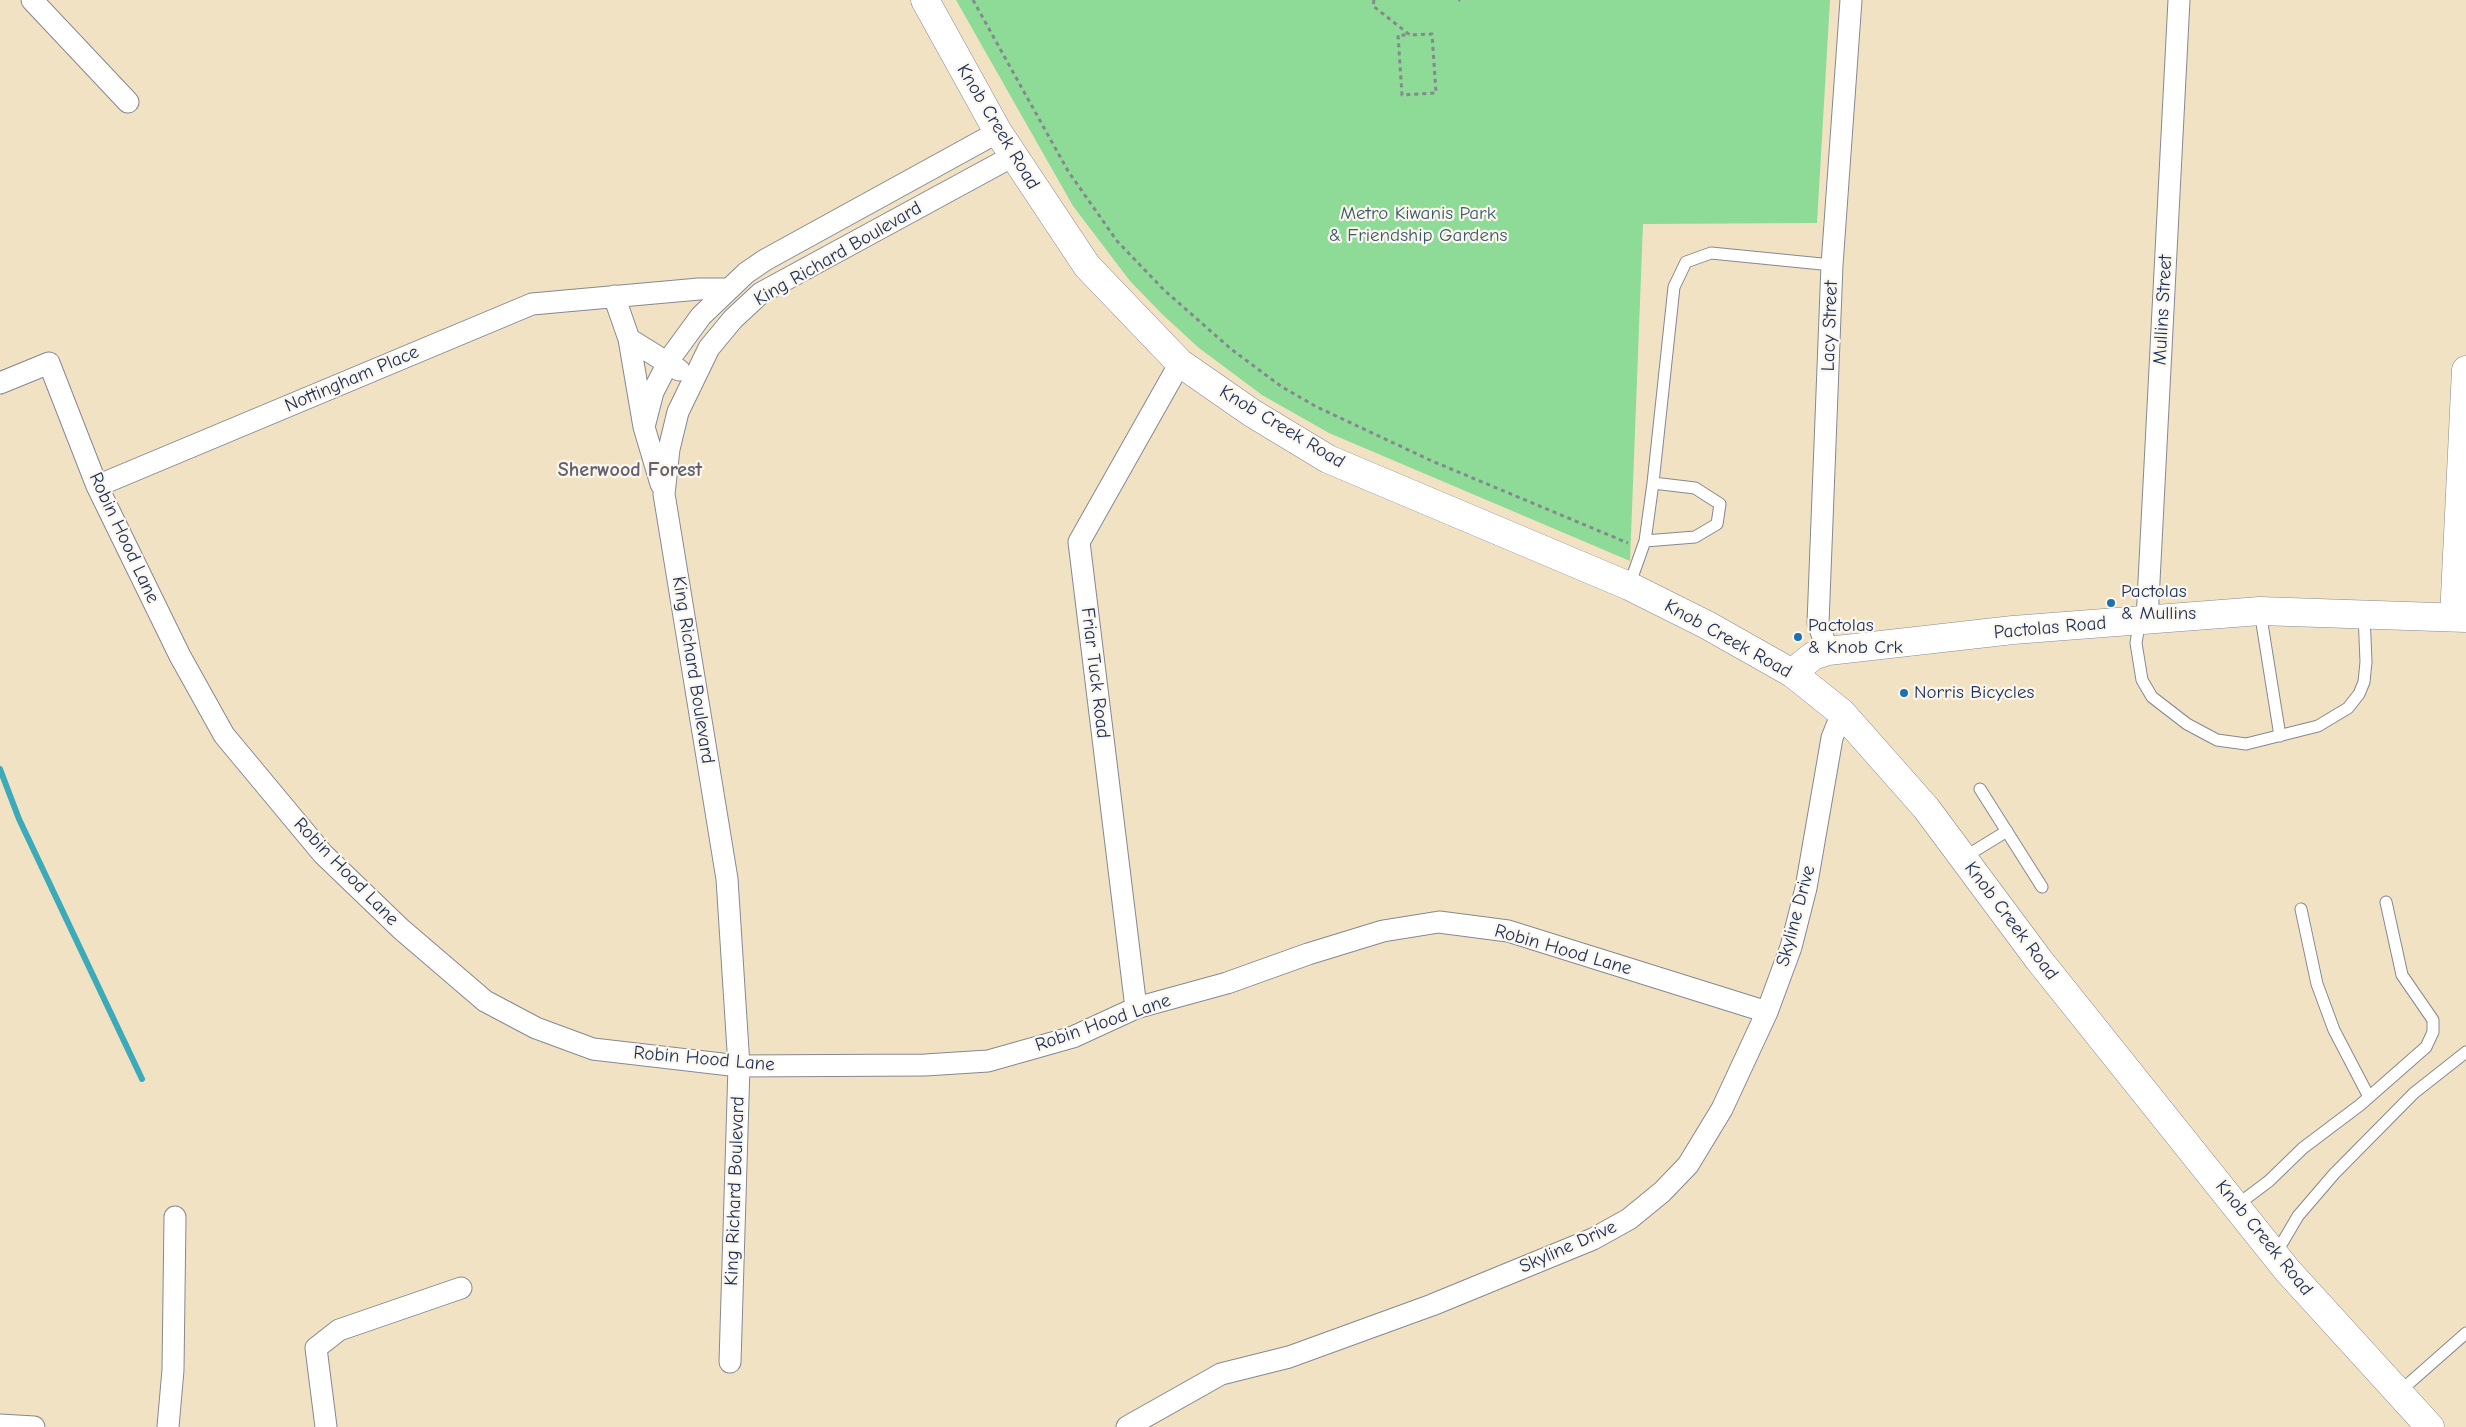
<!DOCTYPE html>
<html>
<head>
<meta charset="utf-8">
<style>
	body { margin:0 }
	canvas { display:block; background:#f2e2c4 }
</style>
</head>
<body>
<canvas width="2466" height="1427"></canvas>
<script>
const c = document.querySelector('canvas').getContext('2d');
c.lineJoin = 'round';
function fill(path, color) {
  c.fillStyle = color;
  c.fill(path, 'evenodd');
}
function shape(rows) {
  const path = new Path2D();
  for (const r of rows) {
    path.moveTo(r[0], r[1]);
    for (let i = 2; i < r.length; i += 2) path.lineTo(r[i], r[i + 1]);
  }
  return path;
}
function stroke(path, color, width, dash) {
  c.strokeStyle = color;
  c.lineWidth = width;
  c.lineCap = dash ? 'butt' : 'round';
  c.setLineDash(dash || []);
  c.stroke(path);
}
function drawText(font, color, halo, rows, align = 'center') {
  c.font = font + ' "Comic Neue",sans-serif';
  c.lineWidth = 4.5;
  c.setLineDash([]);
  c.textBaseline = 'middle';
  c.strokeStyle = halo;
  c.fillStyle = color;
  for (const [text, x, y, turn = 0] of rows) {
    c.save();
    c.translate(x, y);
    c.rotate((+turn || 0) * Math.PI / 180);
    c.textAlign = isNaN(turn) ? turn : align;
    if (halo) c.strokeText(text, 0, 0);
    c.fillText(text, 0, 0);
    c.restore();
  }
}
const green = shape([
	[956,0,1830,0,1817,223,1643,224,1630,561,1329,433,1262,395,1199,348,1163,315,1130,281,1073,206]
]);
const stream = shape([
	[0,769,19,819,142,1079]
]);
const path = shape([
	[973,0,1068,171,1117,241,1164,290,1231,349,1282,387,1317,407,1432,461,1628,543],
	[1374,0,1373,6,1410,35,1432,34,1436,93,1402,95,1398,35,1410,35],
	[1459,0,1460,1]
]);
const service = shape([
	[1645,541,1695,537,1717,524,1720,504,1695,488,1653,483,1674,287,1686,262,1711,253,1832,265],
	[1629,586,1645,541,1653,483],
	[2260,611,2280,736],
	[2145,623,2138,631,2136,643,2142,680,2152,697,2187,724,2217,740,2246,744,2318,726,2348,708,2359,694,2364,682,2366,662,2364,614],
	[1980,789,2042,887],
	[1963,858,2007,831],
	[2301,909,2317,984,2334,1030,2369,1097],
	[2237,1205,2269,1181,2303,1148,2360,1105,2426,1047,2433,1032,2433,1020,2402,975,2386,902],
	[2275,1255,2298,1216,2334,1174,2414,1093,2466,1052],
	[2398,1393,2466,1333]
]);
const minor = shape([
	[32,0,128,102],
	[614,296,629,339,644,427,661,484],
	[629,339,679,370],
	[0,383,49,363,97,486,180,656,224,735,323,854,401,929,485,1001,536,1028,593,1049,739,1066,925,1065,988,1061,1073,1037,1136,1008,1227,983,1308,954,1383,931,1439,922,1508,931,1767,1012],
	[644,427,653,392,671,357,701,316,746,273,765,260,998,132],
	[97,486,532,304,699,289,729,289],
	[2147,620,2179,0],
	[1828,651,1818,623,1832,265,1851,0],
	[1136,1008,1079,542,1180,363],
	[730,1362,739,1066,727,879,664,494,669,449,678,412,709,348,733,319,761,293,1013,156],
	[0,1425,34,1427],
	[168,1427,173,1370,175,1217],
	[326,1427,316,1348,339,1330,461,1288],
	[1127,1427,1221,1374,1289,1357,1432,1305,1593,1239,1629,1219,1662,1192,1688,1165,1722,1109,1767,1012,1791,947,1806,888,1832,738,1842,713]
]);
const tertiary = shape([
	[2454,617,2466,370],
	[1792,673,1813,656,1828,651,2013,630,2260,611,2466,618]
]);
const secondary = shape([
	[925,0,998,132,1087,266,1180,363,1252,413,1328,459,1629,586,1707,625,1792,673,1842,713,1926,808,2039,960,2287,1270,2430,1427]
]);
const markers = [
	[2111,603,5,"#1f6fb2"],
	[1798,637,5,"#1f6fb2"],
	[1904,693,5,"#1f6fb2"]
];
const streetNames = [
	["Knob Creek Road",998,127,59],
	["King Richard Boulevard",838,254,-30],
	["Mullins Street",2163,310,-87],
	["Lacy Street",1830,326,-88],
	["Nottingham Place",352,379,-23],
	["Knob Creek Road",1282,427,31],
	["Robin Hood Lane",124,538,65],
	["Pactolas Road",2050,628,-5],
	["Knob Creek Road",1728,639,29],
	["King Richard Boulevard",693,670,81],
	["Friar Tuck Road",1095,673,83],
	["Robin Hood Lane",346,872,46],
	["Skyline Drive",1796,916,-75],
	["Knob Creek Road",2011,921,53],
	["Robin Hood Lane",1563,950,16],
	["Robin Hood Lane",1103,1023,-19],
	["Robin Hood Lane",704,1059,5],
	["King Richard Boulevard",735,1191,-88],
	["Knob Creek Road",2264,1238,51],
	["Skyline Drive",1568,1247,-24]
];
const parkNames = [
	["Metro Kiwanis Park",1418,214],
	["& Friendship Gardens",1418,236]
];
const poiNames = [
	["Pactolas",2121,592],
	["& Mullins",2121,614],
	["Pactolas",1808,626],
	["& Knob Crk",1808,648],
	["Norris Bicycles",1914,693]
];
const neighbourhoodNames = [
	["Sherwood Forest",630,470]
];
fill(green, '#8eda97');
stroke(stream, '#3baab9', 6);
stroke(service, '#868891', 13);
stroke(minor, '#868891', 23);
stroke(tertiary, '#868891', 29);
stroke(secondary, '#868891', 29);
stroke(path, '#868891', 3, [4, 4]);
stroke(service, '#fff', 11);
stroke(minor, '#fff', 21);
stroke(tertiary, '#fff', 28);
stroke(secondary, '#fff', 28);
for (const [x, y, r, color] of markers) {
  const dot = new Path2D();
  dot.arc(x, y, r, 0, 2 * Math.PI);
  c.fillStyle = color;
  c.fill(dot);
  stroke(dot, '#fbf7ec', 2);
}
drawText('19px', '#1b2f5e', '#fbf7ec', streetNames);
drawText('19px', '#385a6c', '#fbf7ec', parkNames);
drawText('19px', '#1b2f5e', '#fbf7ec', poiNames, 'left');
drawText('bold 20px', '#626071', '#fbf7ec', neighbourhoodNames);
</script>
</body>
</html>
